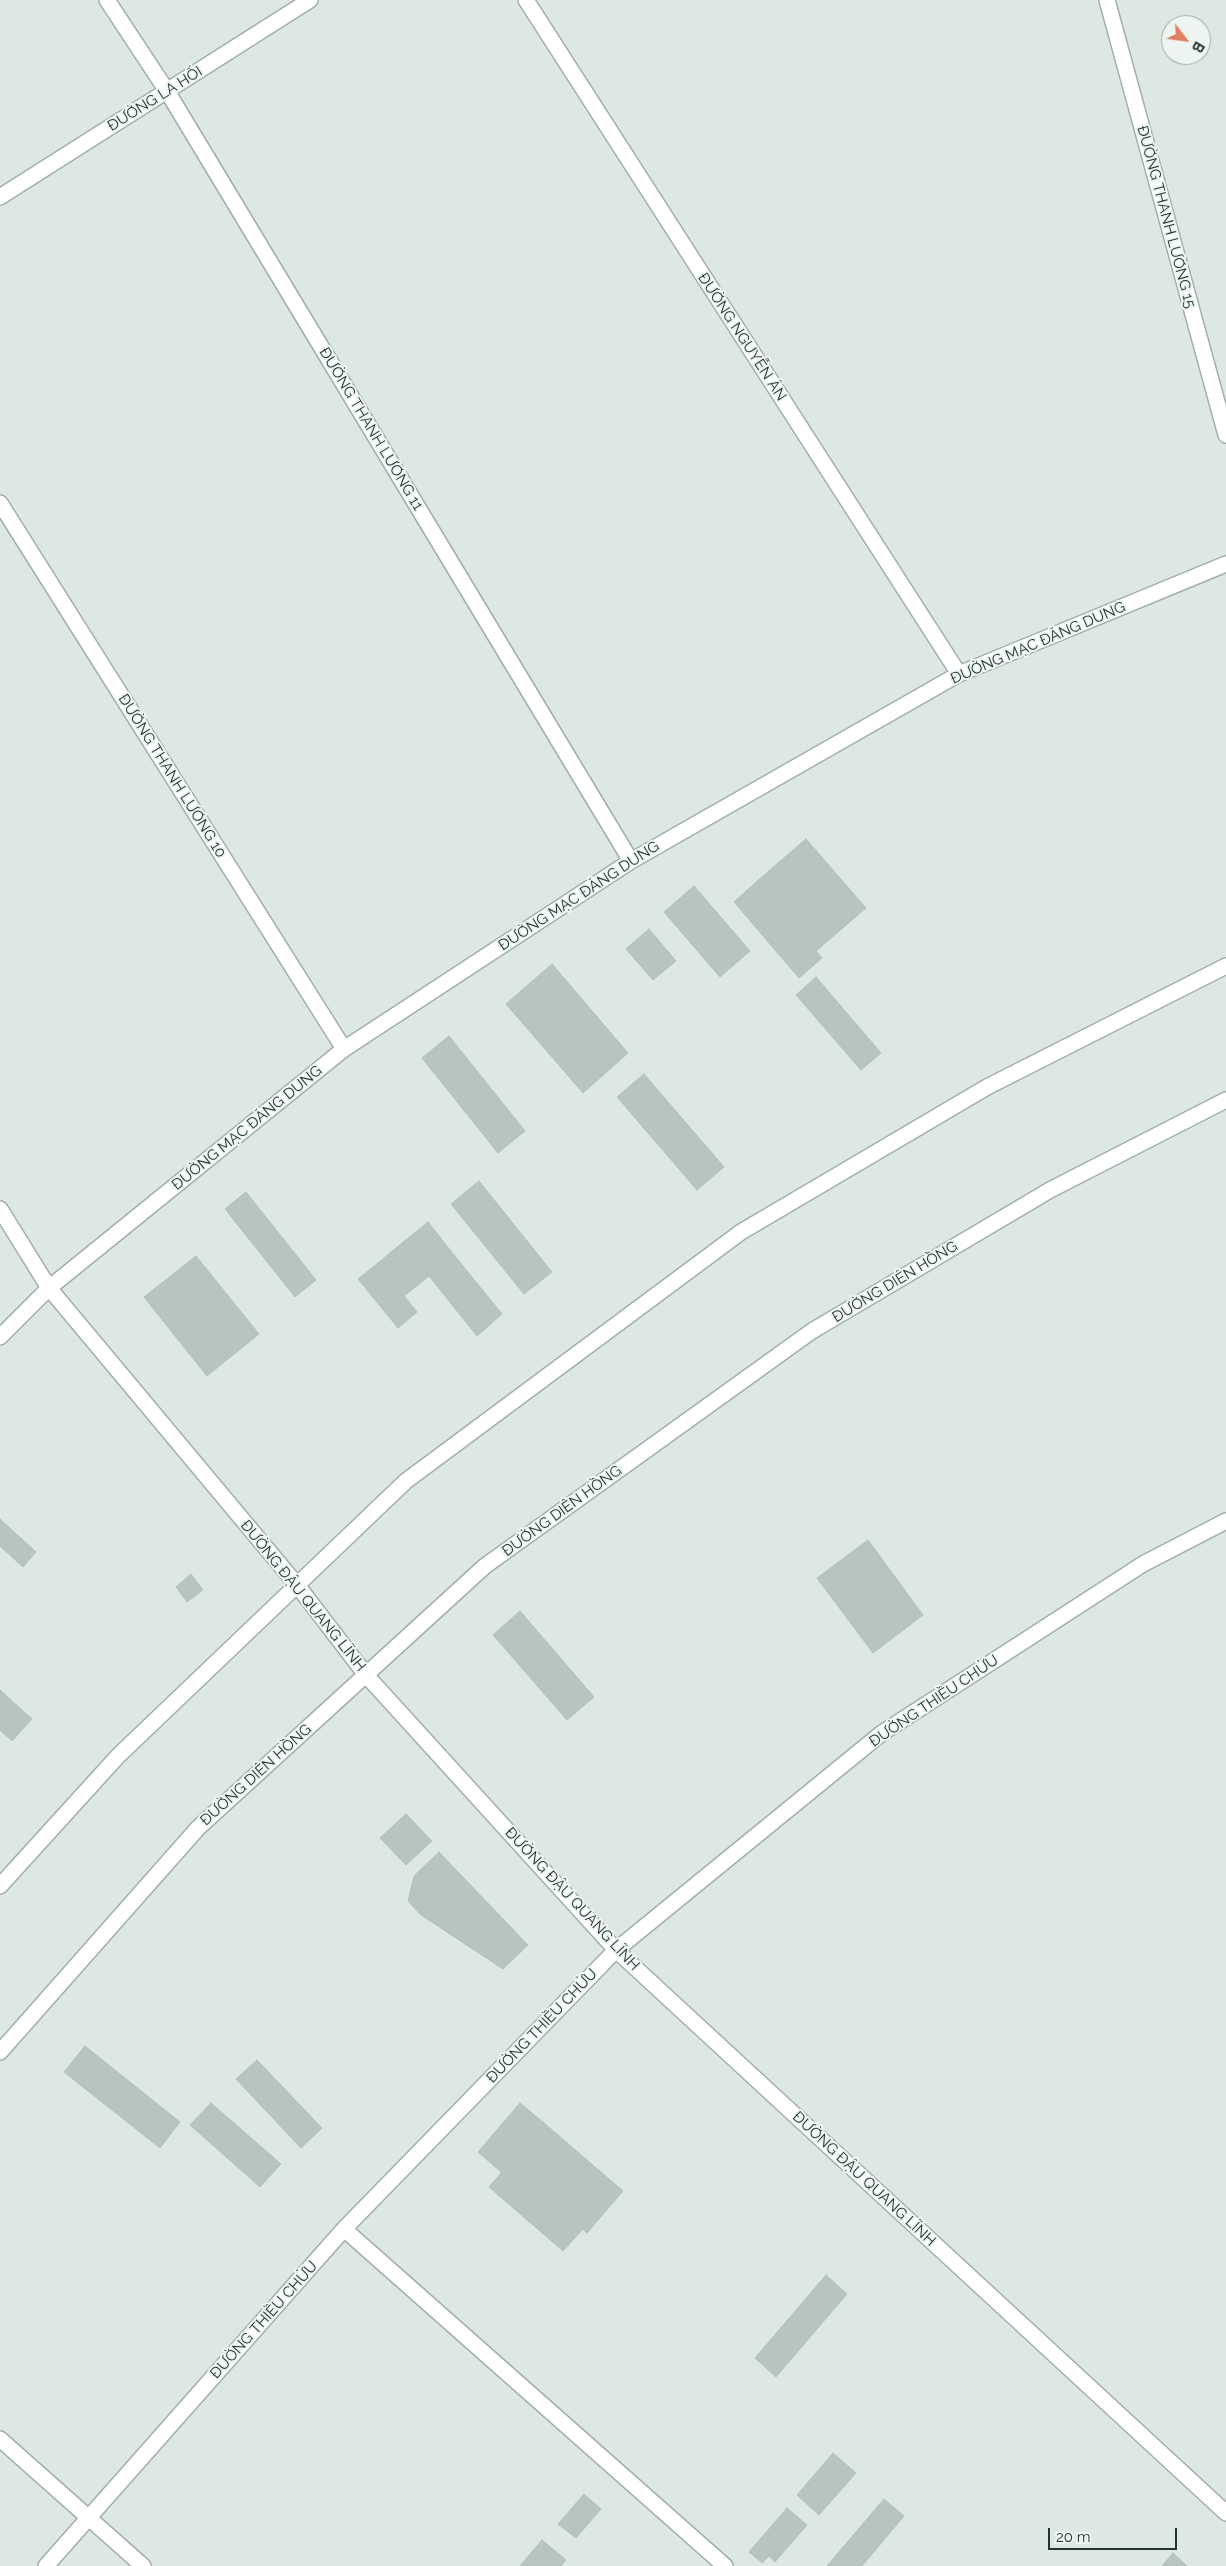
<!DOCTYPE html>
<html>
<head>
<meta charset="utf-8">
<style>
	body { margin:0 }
	#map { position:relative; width:1226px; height:2566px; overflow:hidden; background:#dee8e3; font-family:Raleway,sans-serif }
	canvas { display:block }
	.north { position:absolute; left:1161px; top:15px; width:50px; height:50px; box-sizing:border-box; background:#eef5f1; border:1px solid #9ca9a3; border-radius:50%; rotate:120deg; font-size:14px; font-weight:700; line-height:20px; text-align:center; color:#22362f }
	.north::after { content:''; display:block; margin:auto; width:18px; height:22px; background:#e17d63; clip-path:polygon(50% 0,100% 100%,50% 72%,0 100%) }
	.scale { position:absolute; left:1048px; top:2528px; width:129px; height:22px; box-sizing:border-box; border:2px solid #22362f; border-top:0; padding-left:6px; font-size:15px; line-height:18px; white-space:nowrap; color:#22362f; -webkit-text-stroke:4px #eef5f1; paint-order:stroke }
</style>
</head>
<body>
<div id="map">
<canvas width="1226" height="2566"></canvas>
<div class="north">B</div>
<div class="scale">20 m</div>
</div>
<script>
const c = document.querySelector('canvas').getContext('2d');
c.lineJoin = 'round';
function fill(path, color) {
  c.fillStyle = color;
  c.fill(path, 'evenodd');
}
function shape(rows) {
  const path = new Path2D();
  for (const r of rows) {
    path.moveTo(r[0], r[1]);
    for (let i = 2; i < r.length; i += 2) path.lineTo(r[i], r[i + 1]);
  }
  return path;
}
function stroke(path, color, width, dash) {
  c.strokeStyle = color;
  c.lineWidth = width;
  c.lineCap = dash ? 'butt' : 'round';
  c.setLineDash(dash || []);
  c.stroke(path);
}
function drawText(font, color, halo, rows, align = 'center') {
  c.font = font + ' Raleway,sans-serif';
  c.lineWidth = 4;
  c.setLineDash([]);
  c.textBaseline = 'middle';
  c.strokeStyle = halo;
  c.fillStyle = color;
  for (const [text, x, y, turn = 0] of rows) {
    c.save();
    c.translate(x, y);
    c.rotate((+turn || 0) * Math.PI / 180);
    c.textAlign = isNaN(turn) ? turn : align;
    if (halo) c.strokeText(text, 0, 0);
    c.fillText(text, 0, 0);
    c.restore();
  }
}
const building = shape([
	[806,839,866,908,816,951,756,882,806,839],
	[756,882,822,958,799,978,734,902,756,882],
	[694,886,750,951,720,977,664,912,694,886],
	[649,929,676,961,653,980,626,949,649,929],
	[552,964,628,1053,583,1093,506,1004,552,964],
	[816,977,881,1053,861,1070,796,995,816,977],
	[449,1036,525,1131,498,1153,422,1058,449,1036],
	[644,1074,724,1167,697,1190,617,1097,644,1074],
	[479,1181,552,1272,524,1294,451,1204,479,1181],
	[246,1192,316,1280,295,1297,225,1209,246,1192],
	[428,1222,454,1255,429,1276,402,1243,428,1222],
	[402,1243,429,1276,404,1296,378,1263,402,1243],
	[454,1255,502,1314,477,1336,429,1276,454,1255],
	[196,1256,259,1334,207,1376,144,1297,196,1256],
	[378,1263,417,1312,398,1328,358,1279,378,1263],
	[0,1519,36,1552,23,1567,0,1546,0,1519],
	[868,1540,923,1615,873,1653,817,1578,868,1540],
	[191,1574,203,1590,187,1602,176,1587,191,1574],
	[520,1611,594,1697,567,1720,493,1635,520,1611],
	[0,1690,32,1719,12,1741,0,1730,0,1690],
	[406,1814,432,1841,406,1865,380,1838,406,1814],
	[439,1852,528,1945,503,1969,421,1915,408,1901,414,1876,439,1852],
	[85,2046,180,2122,160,2148,64,2072,85,2046],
	[257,2060,322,2128,301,2148,236,2079,257,2060],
	[211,2103,281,2164,260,2187,190,2125,211,2103],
	[520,2103,544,2123,501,2172,478,2152,520,2103],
	[544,2123,623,2191,587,2233,508,2165,544,2123],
	[508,2165,582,2230,563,2251,489,2187,508,2165],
	[826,2275,847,2294,776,2377,755,2358,826,2275],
	[833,2453,856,2473,819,2515,797,2495,833,2453],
	[584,2494,601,2509,576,2538,558,2524,584,2494],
	[884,2499,904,2516,862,2566,827,2566,884,2499],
	[787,2508,807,2525,775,2562,769,2556,762,2563,749,2552,787,2508],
	[542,2540,566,2560,561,2566,520,2566,542,2540],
	[1173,2553,1187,2566,1162,2566,1173,2553]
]);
const minor = shape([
	[107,0,167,91,631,861],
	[526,0,959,674],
	[1107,0,1226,435],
	[0,197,310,0],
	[0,503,344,1049],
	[0,1209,49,1288,297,1585,366,1675,616,1950,1226,2513],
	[0,1337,49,1288,344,1049,631,861,959,674,1226,564],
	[344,2229,725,2566],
	[0,2439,143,2566],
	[46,2566,344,2229,616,1950,882,1733,1143,1564,1226,1521]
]);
const tertiary = shape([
	[0,1886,118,1756,406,1481,741,1232,987,1087,1226,966],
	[0,2052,198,1828,485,1566,812,1331,1050,1190,1226,1100]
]);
const streetNames = [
	["ĐƯỜNG LA HỐI",155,99,-32],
	["ĐƯỜNG THANH LƯƠNG 15",1166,217,75],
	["ĐƯỜNG NGUYỄN ÂN",742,337,57],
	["ĐƯỜNG THANH LƯƠNG 11",371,429,59],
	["ĐƯỜNG MẠC ĐĂNG DUNG",1038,643,-23],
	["ĐƯỜNG THANH LƯƠNG 10",172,776,58],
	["ĐƯỜNG MẠC ĐĂNG DUNG",579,896,-33],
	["ĐƯỜNG MẠC ĐĂNG DUNG",247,1128,-39],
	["ĐƯỜNG DIÊN HỒNG",895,1282,-31],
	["ĐƯỜNG DIÊN HỒNG",562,1511,-36],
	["ĐƯỜNG ĐẬU QUANG LĨNH",303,1596,51],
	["ĐƯỜNG THIỀU CHỬU",934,1701,-34],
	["ĐƯỜNG DIÊN HỒNG",256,1775,-42],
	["ĐƯỜNG ĐẬU QUANG LĨNH",572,1899,47],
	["ĐƯỜNG THIỀU CHỬU",542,2026,-46],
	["ĐƯỜNG ĐẬU QUANG LĨNH",864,2179,43],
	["ĐƯỜNG THIỀU CHỬU",264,2320,-48]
];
fill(building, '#b7c5bf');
stroke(building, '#b2c1ba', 1);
stroke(minor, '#a2afa9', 18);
stroke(tertiary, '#a2afa9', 18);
stroke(minor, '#fff', 15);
stroke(tertiary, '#fff', 15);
drawText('15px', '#22362f', '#eef5f1', streetNames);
</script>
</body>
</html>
